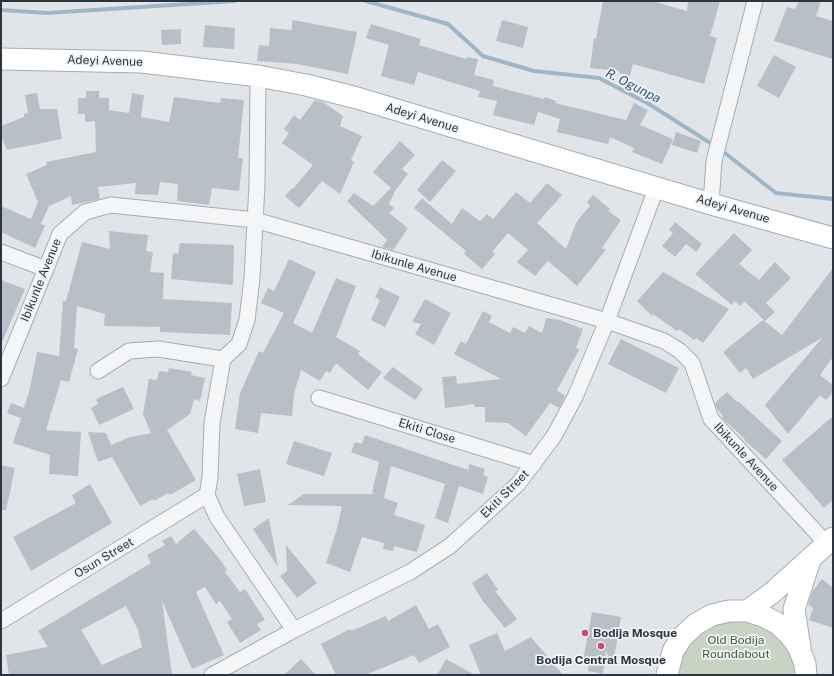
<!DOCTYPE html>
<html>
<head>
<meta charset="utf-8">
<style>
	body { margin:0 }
	#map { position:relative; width:834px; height:676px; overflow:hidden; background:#e1e5e9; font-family:"Public Sans",sans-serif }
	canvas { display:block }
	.frame { position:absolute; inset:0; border:2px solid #2a3540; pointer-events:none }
</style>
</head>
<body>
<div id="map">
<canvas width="834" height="676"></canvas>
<div class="frame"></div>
</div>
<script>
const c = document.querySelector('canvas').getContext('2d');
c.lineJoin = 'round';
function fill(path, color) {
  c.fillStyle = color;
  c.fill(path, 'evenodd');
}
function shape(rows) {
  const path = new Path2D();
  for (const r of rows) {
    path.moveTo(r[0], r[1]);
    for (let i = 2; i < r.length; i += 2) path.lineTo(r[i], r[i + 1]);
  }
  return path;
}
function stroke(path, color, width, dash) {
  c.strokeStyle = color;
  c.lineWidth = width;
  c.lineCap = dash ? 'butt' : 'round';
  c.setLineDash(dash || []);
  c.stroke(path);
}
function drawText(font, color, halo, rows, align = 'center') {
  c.font = font + ' "Public Sans",sans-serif';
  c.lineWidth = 3.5;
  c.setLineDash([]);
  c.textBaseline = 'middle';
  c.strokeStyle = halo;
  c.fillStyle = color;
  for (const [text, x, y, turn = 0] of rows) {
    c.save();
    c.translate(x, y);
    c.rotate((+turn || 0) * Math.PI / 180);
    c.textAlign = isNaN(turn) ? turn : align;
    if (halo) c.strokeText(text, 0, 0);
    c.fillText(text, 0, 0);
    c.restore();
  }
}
const green = shape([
	[734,620,753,622,770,630,784,644,793,661,795,675,676,675,684,649,698,633,715,623]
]);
const stream = shape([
	[366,1,448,24,483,56,534,71,599,78,649,104,715,146],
	[1,10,47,13,235,1],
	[721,150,776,193,833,199]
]);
const building = shape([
	[603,1,652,1,687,11,688,1,720,1,710,36,717,38,704,84,633,64,630,76,619,73,619,71,590,68,594,38,596,39],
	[799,1,821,1,816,16,833,21,833,59,774,41,787,7,795,9],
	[292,20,357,32,348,74,297,64,257,61,259,45,269,46,270,28,292,30],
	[502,20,528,27,523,48,496,41],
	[371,24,421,39,419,45,466,59,467,57,478,59,474,75,494,80,493,86,544,99,545,97,556,101,555,103,626,120,634,103,648,110,640,125,673,139,662,164,632,152,634,148,610,137,608,144,557,132,560,119,538,112,534,125,493,115,497,101,478,97,480,91,418,72,414,85,381,76,389,45,366,38],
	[205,25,235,28,234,49,203,47],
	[181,29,181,44,162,45,161,30],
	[774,55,796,67,779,98,757,86],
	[86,91,99,91,99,98,109,98,109,110,129,113,132,93,144,95,141,117,169,122,174,97,220,103,221,98,244,100,238,158,243,158,239,191,212,188,209,205,177,201,178,184,160,182,158,195,135,194,136,183,98,187,100,199,72,205,71,196,49,206,41,224,45,226,35,248,1,232,1,206,31,219,38,202,26,174,47,165,46,162,96,152,95,121,85,122,85,114,78,114,78,98,86,98],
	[37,93,40,109,57,109,62,139,7,150,1,136,1,126,24,117,24,114,28,113,25,95],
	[315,100,323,102,343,116,340,126,362,136,351,160,354,162,340,194,322,181,299,208,285,196,292,188,293,189,313,165,282,143,289,133,284,129,294,115,300,120],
	[676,132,701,141,697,153,672,145],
	[400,141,415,155,402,169,408,174,395,191,389,204,394,208,389,213,408,228,393,250,382,247,387,240,347,201,354,193,373,206,391,188,373,172],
	[442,160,456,171,430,202,417,190],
	[547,183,562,195,537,223,566,249,577,221,590,206,587,202,593,195,610,209,608,211,621,220,602,248,606,250,577,286,548,261,535,276,517,262,528,250,508,233,492,252,495,254,482,269,464,254,466,251,414,208,422,198,452,224,462,208,480,221,487,214,493,219,516,192,530,203],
	[675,222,702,244,696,252,686,244,675,257,662,246,673,233,669,230],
	[109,231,148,235,146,251,153,252,150,272,164,273,163,299,232,303,230,335,160,332,160,327,104,326,105,314,77,306,74,348,78,349,69,382,61,380,46,430,81,432,78,476,49,474,50,455,13,443,21,418,7,413,11,403,24,408,30,388,37,352,59,356,63,301,66,301,82,242,110,249],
	[734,233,752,250,739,264,759,280,775,262,791,278,766,303,775,312,765,321,744,301,741,306,734,301,732,305,695,274],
	[180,243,234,245,233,285,171,279,173,253,178,254],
	[289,259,316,272,293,323,312,333,336,278,356,286,336,337,360,351,358,354,382,372,368,390,336,363,330,373,326,371,320,381,301,370,294,394,292,416,261,413,258,433,235,429,240,393,259,351,263,353,284,313,261,303,268,288,274,291],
	[833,268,833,357,820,375,833,385,833,392,826,400,820,395,788,434,765,405,823,337,753,379,746,368,740,373,723,352,763,320,782,335],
	[663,272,729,309,703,343,696,338,694,340,679,329,677,331,653,314,652,316,637,301],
	[1,280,25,289,2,342,1,342],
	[380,287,400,297,385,327,371,320,380,300,375,297],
	[425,299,451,313,434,345,415,334,421,324,412,322],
	[483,311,492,316,489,322,510,333,513,327,525,333,529,326,542,333,546,318,560,320,583,329,576,348,579,350,557,390,565,396,559,408,550,403,526,436,508,423,485,422,485,407,474,407,475,404,445,408,442,377,456,376,457,384,501,379,454,354,461,341,466,344],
	[621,339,679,368,666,393,608,364],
	[393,367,423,389,415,400,383,378],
	[169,368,192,372,191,375,205,378,200,401,194,399,190,414,167,430,196,480,170,495,168,493,154,501,153,499,140,506,112,457,98,462,88,432,106,433,111,445,130,437,151,433,143,414,149,379,157,380,159,371,168,372],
	[123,387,134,409,99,425,91,408,98,404,96,399],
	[727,392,737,402,738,401,782,441,766,459,744,440,745,439,722,418,723,416,717,409,715,403],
	[833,416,833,500,824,508,782,460],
	[365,435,468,470,469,464,485,469,483,475,488,477,483,494,459,486,448,523,435,518,445,484,391,466,384,498,398,503,394,515,425,525,417,552,394,546,393,551,383,549,384,543,362,537,350,572,326,563,336,532,342,506,288,505,304,494,377,494,372,493,379,462,351,452,355,442,362,444],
	[294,441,332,453,324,476,286,464],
	[1,465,15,468,6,510,1,510],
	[260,469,266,502,244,506,237,474],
	[90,484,112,523,31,571,13,537,76,503,72,495],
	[269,518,278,567,253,529],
	[194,529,218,557,227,570,225,572,240,592,245,589,265,620,257,624,261,630,240,643,227,622,232,619,220,601,216,604,205,587,196,592,224,655,192,669,162,601,172,675,9,675,6,655,48,647,38,631,151,563,147,555,165,545,162,541,171,536,176,544],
	[126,606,138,630,142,647,102,665,81,630],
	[286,545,317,583,297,598,280,576,287,571],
	[487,573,498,590,495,591,517,619,505,628,482,600,472,583],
	[822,579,833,588,833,628,809,620,813,608,808,604,812,592],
	[416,605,429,629,438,624,450,647,419,663,414,655,365,675,336,675,321,644,350,629,351,631,386,616,388,621],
	[592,612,621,617,613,664,606,651,603,674,588,671,589,661,583,660],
	[497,633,505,651,531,637,563,675,481,675,469,645],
	[301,659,316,675,284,675],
	[446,659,475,675,437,675]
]);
const street = shape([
	[258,76,257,185,252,278,247,320,239,344,223,359,212,423,210,478,207,495,217,517,294,630],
	[711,204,714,161,755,1],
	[1,252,46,269],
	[98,371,129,351,158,349,223,359],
	[1,379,60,234,85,212,111,205,255,220,607,321,664,341,680,351,692,363,711,419,827,544],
	[319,398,534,464],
	[1,621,207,495],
	[212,675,294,630,410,572,450,546,518,484,554,436,575,397,607,321,657,186]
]);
const secondary = shape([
	[1,59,142,62,258,76,306,85,357,98,711,204,833,238],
	[747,611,772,593,833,538],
	[800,648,794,609,810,560],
	[667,675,673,651,683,636,696,624,712,615,729,611,747,611,763,616,777,623,790,635,799,648,805,664,806,675]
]);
const markers = [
	[585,633,4,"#c94a6d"],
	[601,646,4,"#c94a6d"]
];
const streetNames = [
	["Adeyi Avenue",105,61,2],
	["Adeyi Avenue",422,118,17],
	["Adeyi Avenue",733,209,16],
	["Ibikunle Avenue",414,266,16],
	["Ibikunle Avenue",41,280,-68],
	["Ekiti Close",427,431,17],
	["Ibikunle Avenue",746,457,47],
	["Ekiti Street",505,494,-45],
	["Osun Street",104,558,-31]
];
const poiNames = [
	["Bodija Mosque",593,633],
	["Bodija Central Mosque",601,660,"center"]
];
const parkNames = [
	["Old Bodija",736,640],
	["Roundabout",736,654]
];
const waterNames = [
	["R. Ogunpa",633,86,27]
];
fill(green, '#c8d3c2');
stroke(stream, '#9db7c8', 4);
fill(building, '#b8bfc6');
stroke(street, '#a6adb3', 17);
stroke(secondary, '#a6adb3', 23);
stroke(street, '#f3f5f7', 15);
stroke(secondary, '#fff', 21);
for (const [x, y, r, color] of markers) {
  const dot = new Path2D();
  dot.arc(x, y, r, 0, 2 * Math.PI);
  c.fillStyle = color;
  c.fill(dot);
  stroke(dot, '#f0f4f6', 1.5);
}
drawText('12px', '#2a3540', '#f0f4f6', streetNames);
drawText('bold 12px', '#2a3540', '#f0f4f6', poiNames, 'left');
drawText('12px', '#435b37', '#f0f4f6', parkNames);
drawText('italic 13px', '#355873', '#f0f4f6', waterNames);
</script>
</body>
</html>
